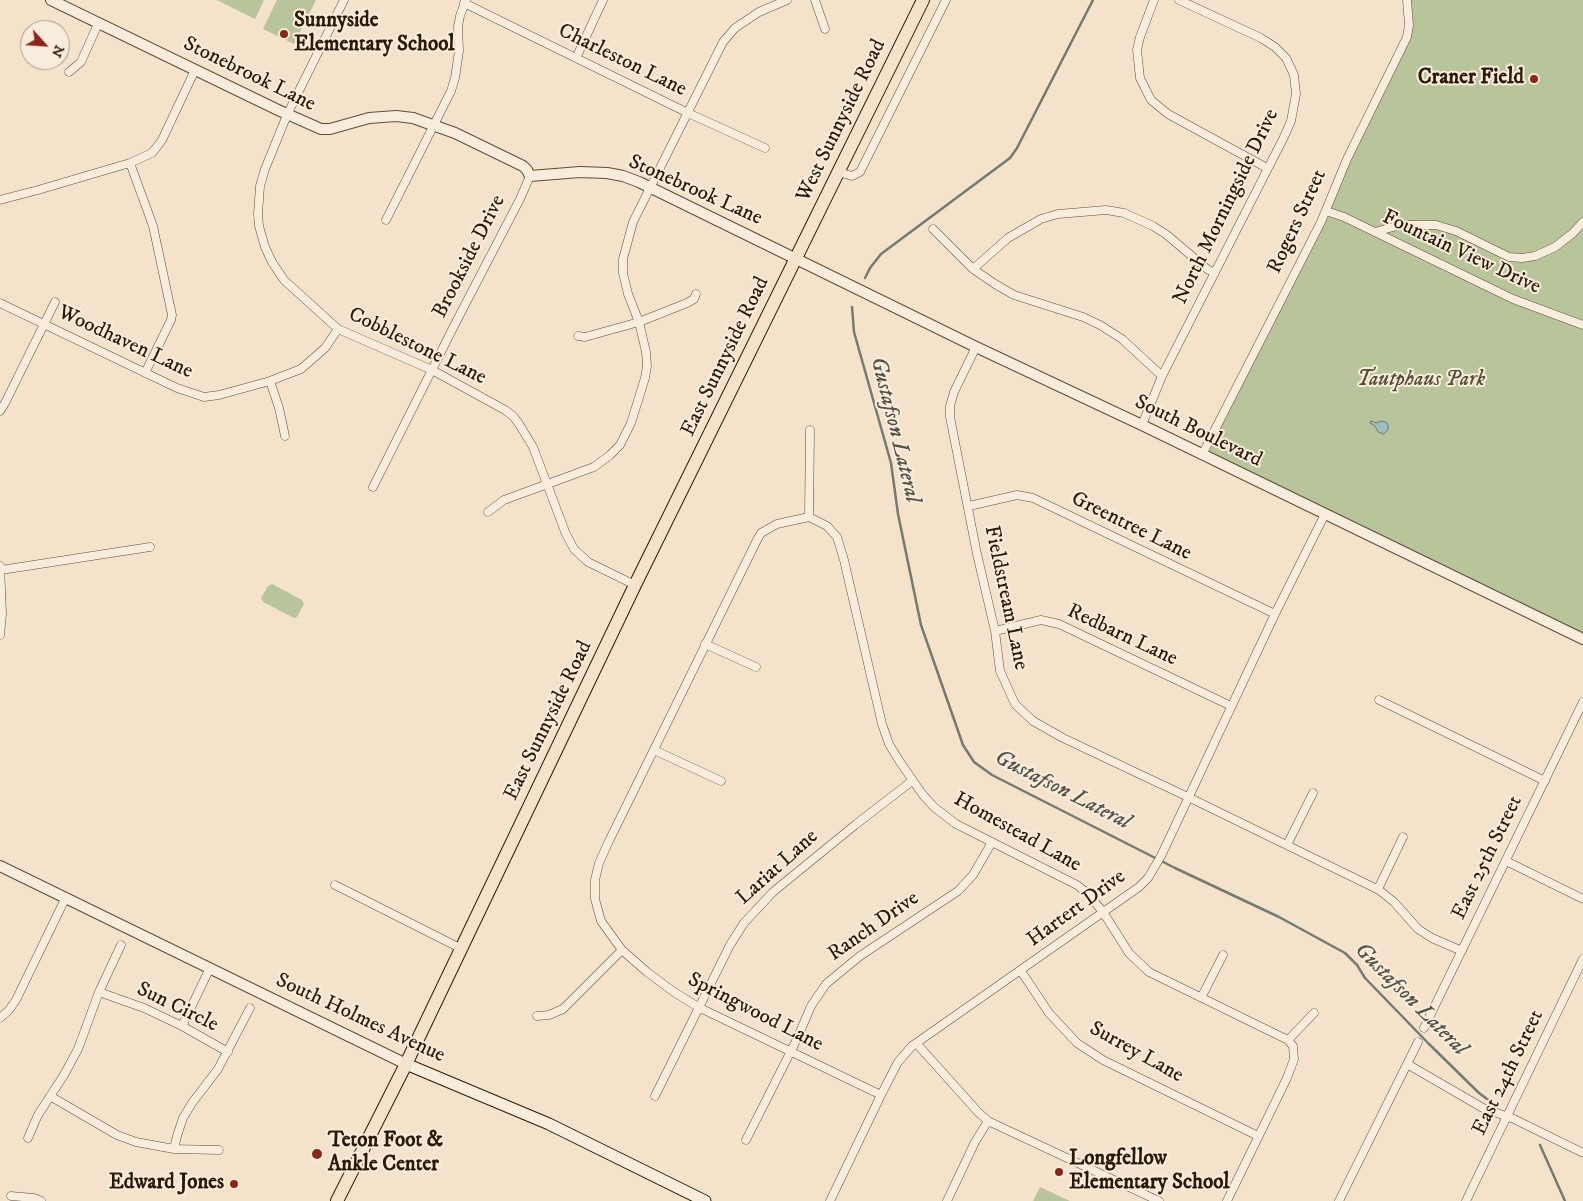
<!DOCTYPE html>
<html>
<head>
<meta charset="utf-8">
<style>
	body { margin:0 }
	#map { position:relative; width:1583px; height:1201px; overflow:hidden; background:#f4e3ca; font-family:"IM FELL DW Pica",serif }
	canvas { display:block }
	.north { position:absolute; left:20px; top:20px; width:50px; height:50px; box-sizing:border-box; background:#f8eddd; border:1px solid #a79987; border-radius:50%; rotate:116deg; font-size:14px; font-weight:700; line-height:20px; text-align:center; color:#2d1a06 }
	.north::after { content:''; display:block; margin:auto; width:18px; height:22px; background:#8f2418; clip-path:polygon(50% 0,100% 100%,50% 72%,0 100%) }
</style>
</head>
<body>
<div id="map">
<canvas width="1583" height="1201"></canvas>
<div class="north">N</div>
</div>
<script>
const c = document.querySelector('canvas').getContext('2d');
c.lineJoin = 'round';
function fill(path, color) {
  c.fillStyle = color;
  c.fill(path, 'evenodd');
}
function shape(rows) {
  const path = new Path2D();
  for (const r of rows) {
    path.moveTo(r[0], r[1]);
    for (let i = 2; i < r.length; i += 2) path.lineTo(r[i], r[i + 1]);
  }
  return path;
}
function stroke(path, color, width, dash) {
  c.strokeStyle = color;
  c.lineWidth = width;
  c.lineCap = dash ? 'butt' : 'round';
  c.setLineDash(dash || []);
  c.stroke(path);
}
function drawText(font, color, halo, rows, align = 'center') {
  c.font = font + ' "IM FELL DW Pica",serif';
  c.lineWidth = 4;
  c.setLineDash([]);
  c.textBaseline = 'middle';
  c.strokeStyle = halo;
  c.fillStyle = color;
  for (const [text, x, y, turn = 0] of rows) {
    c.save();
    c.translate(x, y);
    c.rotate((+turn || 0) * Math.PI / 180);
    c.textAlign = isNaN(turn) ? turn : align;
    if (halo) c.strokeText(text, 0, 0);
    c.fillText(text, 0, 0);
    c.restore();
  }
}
const green = shape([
	[217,0,264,0,255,19],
	[277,0,316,0,294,44,263,29],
	[1407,0,1583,0,1583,639,1202,455,1240,381,1407,38],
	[272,584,302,600,304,604,297,617,294,618,263,602,261,598,268,586],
	[1040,1187,1070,1201,1033,1201]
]);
const water = shape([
	[1371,421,1377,423,1380,421,1386,422,1388,425,1388,430,1384,434,1378,432,1375,426,1370,423,1371,421]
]);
const stream = shape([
	[865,278,870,268,881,254,1010,158,1017,148,1093,0],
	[852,307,854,332,891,463,898,514,921,625,963,745,974,762,992,775,1175,868,1279,917,1345,953,1357,965,1365,978,1429,1044,1479,1093,1491,1102],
	[1540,1145,1565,1201]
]);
const minor = shape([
	[344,0,287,115,265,169,260,186,258,214,259,226,265,247,272,262,284,280,338,329,432,370,505,410,513,416,519,424,533,447,566,534,574,549,588,562,635,585],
	[815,0,825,29],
	[1154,0,1140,37,1137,50,1140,78,1151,100,1168,114,1267,168],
	[464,3,688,113,765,148],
	[576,58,603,0],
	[69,72,81,62,98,24],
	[130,163,153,226,172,315,171,320,145,373],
	[838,172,852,176,860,172,946,0],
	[0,200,38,190,130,163,152,153,162,140,195,70],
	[1326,211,1344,217,1513,299,1583,325],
	[386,220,451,91,455,78,459,51,458,26,460,16,466,0],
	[933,229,973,269,995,284,1014,295,1083,317,1100,325,1122,339,1162,376],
	[1375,232,1400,225,1436,225,1456,231,1509,257,1522,258,1535,256,1555,247,1573,233,1583,222],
	[973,269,1008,238,1041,219,1058,214,1106,210,1124,213,1153,226,1167,235,1207,269,1215,273],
	[0,303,177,388,204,397,219,395,270,381,301,369,325,348,338,329],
	[578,336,585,337,639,322,687,303,694,299,696,294],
	[976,347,954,392,950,406,950,417,977,554,995,631,1000,671,1015,704,1033,721,1063,738,1188,797,1379,890,1394,902,1418,929,1432,938,1462,951],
	[270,381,279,408,285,436],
	[0,411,5,403,55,302],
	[1142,425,1162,376,1284,137,1291,121,1296,94,1294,75,1286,58,1275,47,1261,38,1179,0],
	[1202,455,1321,222,1347,159,1407,37,1409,25,1407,0],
	[373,487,455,324,520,199,530,176],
	[969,506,1017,495,1033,498,1275,614],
	[488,512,504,500,594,467,610,455,620,445,631,423,645,378,647,366,646,352,639,322,628,294,623,273,623,259,633,222,723,42,735,28,759,12,787,0],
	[809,517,810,430],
	[0,566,2,614,0,635],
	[1,570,150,547],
	[995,631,1041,620,1059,624,1231,706],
	[705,644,756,667],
	[1379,700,1545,781],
	[654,750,721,781],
	[1287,845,1313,793],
	[1506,861,1583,899],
	[335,885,462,949],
	[1378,889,1403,837],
	[1021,971,1049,1013,1077,1043,1103,1060,1258,1136],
	[99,992,144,1008,182,1026,228,1052],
	[1202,996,1223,955],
	[537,1016,549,1015,563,1009,622,950],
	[0,1018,9,1010,16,1000,66,897],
	[182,1026,210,968],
	[1424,1028,1583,702],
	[1288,1040,1314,1013],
	[917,1044,978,1112,988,1121,1159,1201],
	[1407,1064,1483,1108,1514,1119,1583,1153],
	[881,1095,698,1007,674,992,647,972,622,950,601,921,595,899,595,880,599,863,609,841,757,540,761,533,777,524,809,517,827,526,837,537,844,560,882,724,889,744,900,762,923,795,934,807,956,824,1077,885,1087,893,1103,912,1129,953,1149,972,1288,1040,1293,1046,1294,1059,1287,1078,1227,1201],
	[50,1096,117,1135,136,1142,174,1149,219,1150],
	[655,1096,730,945,744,923,773,892,855,825,912,781],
	[28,1138,38,1115,64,1075,78,1049,99,992,121,945],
	[746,1140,797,1039,811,1006,826,984,860,956,958,891,973,875,992,842],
	[174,1149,177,1136,183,1118,192,1103,218,1069,250,1008],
	[11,1196,34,1198,41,1201],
	[830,1201,881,1095,898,1062,912,1046,1139,887,1148,878,1161,856,1275,614,1325,514],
	[947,1201,975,1142,988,1121],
	[1339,1201,1418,1042],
	[1466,1201,1583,959]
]);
const tertiary = shape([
	[51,0,278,110,321,129,330,129,369,118,396,116,413,118,455,133,523,166,527,170,530,176,580,172,607,173,623,176,639,182,976,347,1142,425,1583,639],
	[0,866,406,1064]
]);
const secondary = shape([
	[406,1064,549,1124,705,1201]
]);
const primary = shape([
	[337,1201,406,1064,635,585,923,0]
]);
const markers = [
	[284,34,5,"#8f2418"],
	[1534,79,5,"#8f2418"],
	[317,1154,6,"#8f2418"],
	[1059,1172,5,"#8f2418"],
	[234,1184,5,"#8f2418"]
];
const poiNames = [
	["Sunnyside",294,22],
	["Elementary School",294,46],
	["Craner Field",1524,79,"right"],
	["Teton Foot &",328,1142],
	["Ankle Center",328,1166],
	["Longfellow",1069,1160],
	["Elementary School",1069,1184],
	["Edward Jones",224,1184,"right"]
];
const streetNames = [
	["Charleston Lane",622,61,26],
	["Stonebrook Lane",249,75,26],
	["West Sunnyside Road",842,121,-64],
	["Stonebrook Lane",695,191,24],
	["North Morningside Drive",1227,207,-64],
	["Rogers Street",1298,222,-65],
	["Fountain View Drive",1461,253,25],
	["Brookside Drive",470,257,-63],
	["Woodhaven Lane",125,343,25],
	["Cobblestone Lane",417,347,26],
	["East Sunnyside Road",726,357,-64],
	["South Boulevard",1198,432,26],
	["Greentree Lane",1131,527,26],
	["Fieldstream Lane",1005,598,78],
	["Redbarn Lane",1122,636,25],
	["East Sunnyside Road",549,721,-64],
	["Homestead Lane",1017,833,29],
	["East 25th Street",1488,858,-64],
	["Lariat Lane",778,868,-42],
	["Hartert Drive",1077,909,-36],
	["Ranch Drive",874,927,-35],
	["Sun Circle",177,1008,26],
	["Springwood Lane",755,1013,27],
	["South Holmes Avenue",360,1019,25],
	["Surrey Lane",1136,1053,29],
	["East 24th Street",1509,1073,-64]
];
const parkNames = [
	["Tautphaus Park",1421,381]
];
const waterNames = [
	["Gustafson Lateral",894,430,76],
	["Gustafson Lateral",1062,791,27],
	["Gustafson Lateral",1410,1000,45]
];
fill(green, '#b8c49a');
fill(water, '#9ebdbf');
stroke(water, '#717c75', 1);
stroke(stream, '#717c75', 2.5);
stroke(minor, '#5f4c37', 9);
stroke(tertiary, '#5f4c37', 12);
stroke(secondary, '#2d1a06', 13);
stroke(primary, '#2d1a06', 14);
stroke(minor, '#f8eddd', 8);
stroke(tertiary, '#f8eddd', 10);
stroke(secondary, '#f8eddd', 11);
stroke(primary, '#f4e3ca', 12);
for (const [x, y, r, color] of markers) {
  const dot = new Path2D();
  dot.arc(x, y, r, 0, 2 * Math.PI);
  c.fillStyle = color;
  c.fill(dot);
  stroke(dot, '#f8eddd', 2);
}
drawText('bold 21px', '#2d1a06', '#f8eddd', poiNames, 'left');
drawText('21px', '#2d1a06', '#f8eddd', streetNames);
drawText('italic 21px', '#574d32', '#f8eddd', parkNames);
drawText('italic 22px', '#555347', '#f8eddd', waterNames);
</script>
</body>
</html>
